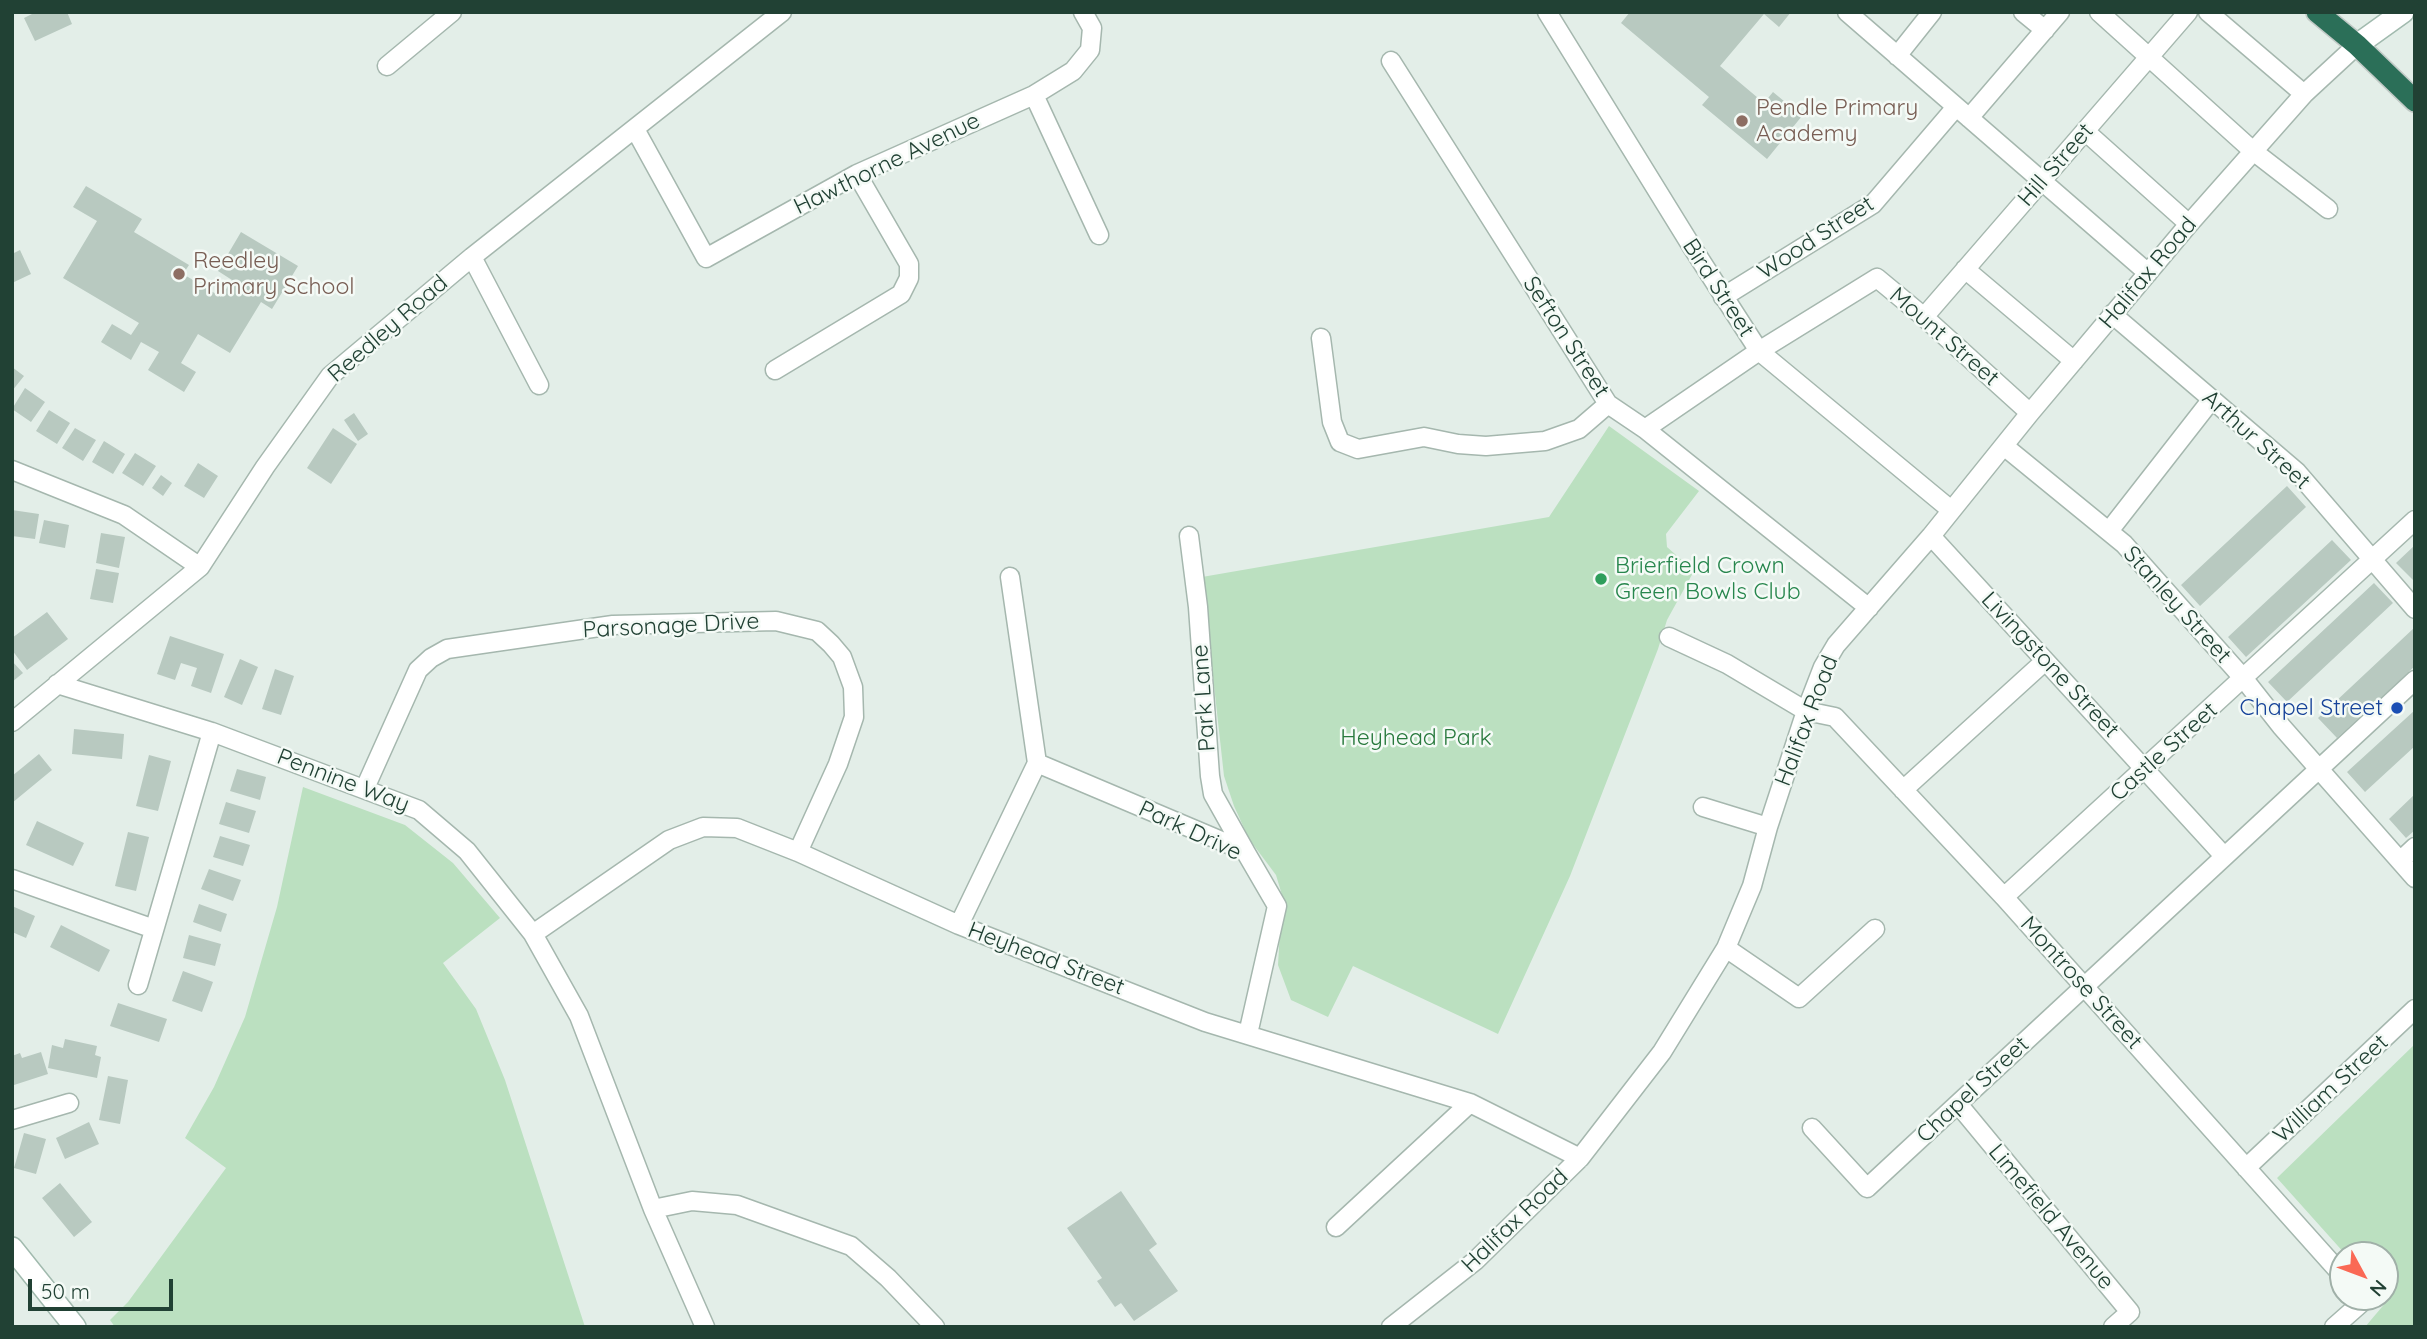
<!DOCTYPE html>
<html>
<head>
<meta charset="utf-8">
<style>
	body { margin:0 }
	#map { position:relative; width:2427px; height:1339px; overflow:hidden; background:#e3eee8; font-family:Quicksand,sans-serif }
	canvas { display:block }
	.frame { position:absolute; inset:0; border:14px solid #214134; pointer-events:none }
	.north { position:absolute; left:2329px; top:1241px; width:70px; height:70px; box-sizing:border-box; background:#f4faf6; border:2px solid #a0b0a8; border-radius:50%; rotate:131deg; font-size:19px; font-weight:700; line-height:28px; text-align:center; color:#214134 }
	.north::after { content:''; display:block; margin:auto; width:24px; height:32px; background:#fa6955; clip-path:polygon(50% 0,100% 100%,50% 72%,0 100%) }
	.scale { position:absolute; left:28px; top:1279px; width:145px; height:32px; box-sizing:border-box; border:4px solid #214134; border-top:0; padding-left:9px; font-size:21px; line-height:24px; white-space:nowrap; color:#214134; -webkit-text-stroke:5px #f4faf6; paint-order:stroke }
</style>
</head>
<body>
<div id="map">
<canvas width="2427" height="1339"></canvas>
<div class="frame"></div>
<div class="north">N</div>
<div class="scale">50 m</div>
</div>
<script>
const c = document.querySelector('canvas').getContext('2d');
c.lineJoin = 'round';
function fill(path, color) {
  c.fillStyle = color;
  c.fill(path, 'evenodd');
}
function shape(rows) {
  const path = new Path2D();
  for (const r of rows) {
    path.moveTo(r[0], r[1]);
    for (let i = 2; i < r.length; i += 2) path.lineTo(r[i], r[i + 1]);
  }
  return path;
}
function stroke(path, color, width, dash) {
  c.strokeStyle = color;
  c.lineWidth = width;
  c.lineCap = dash ? 'butt' : 'round';
  c.setLineDash(dash || []);
  c.stroke(path);
}
function drawText(font, color, halo, rows, align = 'center') {
  c.font = font + ' Quicksand,sans-serif';
  c.lineWidth = 5;
  c.setLineDash([]);
  c.textBaseline = 'middle';
  c.strokeStyle = halo;
  c.fillStyle = color;
  for (const [text, x, y, turn = 0] of rows) {
    c.save();
    c.translate(x, y);
    c.rotate((+turn || 0) * Math.PI / 180);
    c.textAlign = isNaN(turn) ? turn : align;
    if (halo) c.strokeText(text, 0, 0);
    c.fillText(text, 0, 0);
    c.restore();
  }
}
const green = shape([
	[1609,426,1699,491,1666,534,1667,547,1694,571,1667,620,1658,649,1570,876,1498,1034,1353,966,1328,1017,1291,1000,1278,965,1282,895,1276,875,1249,839,1234,806,1224,776,1202,577,1549,517],
	[303,787,405,825,453,863,500,918,443,963,476,1009,505,1080,585,1327,115,1327,110,1320,128,1302,226,1168,185,1138,214,1087,245,1017,277,907],
	[2415,1044,2415,1327,2365,1327,2387,1301,2384,1297,2385,1255,2346,1255,2277,1178]
]);
const building = shape([
	[36,12,67,12,72,24,35,41,24,18],
	[1630,12,1791,12,1779,27,1764,14,1720,66,1764,103,1773,92,1802,116,1767,159,1702,105,1709,97,1621,23],
	[86,186,142,219,134,232,189,265,183,274,221,297,232,280,218,271,241,232,298,266,272,309,261,302,230,353,198,334,181,363,196,372,184,392,148,370,159,352,141,342,131,360,101,342,112,324,131,335,139,323,63,278,97,221,73,207],
	[20,250,31,274,12,283,12,254],
	[12,367,24,376,12,391],
	[25,388,45,402,31,422,12,409],
	[49,410,70,423,57,444,36,431],
	[354,413,368,434,358,441,344,420],
	[75,428,96,440,83,461,62,448],
	[333,428,357,444,331,484,307,468],
	[104,441,125,454,113,474,92,462],
	[135,453,156,466,143,486,122,473],
	[198,463,218,476,204,498,184,486],
	[161,475,172,483,163,496,152,488],
	[2287,486,2306,507,2200,606,2181,585],
	[12,510,39,514,35,539,12,536],
	[44,520,69,525,65,548,39,543],
	[101,533,125,537,119,568,96,563],
	[2332,540,2351,560,2246,657,2228,637],
	[2415,545,2415,582,2396,563],
	[96,569,119,573,113,603,90,599],
	[2374,583,2393,603,2287,702,2268,682],
	[47,612,68,639,27,670,12,650,12,638],
	[2415,627,2415,666,2337,738,2318,718],
	[170,636,224,654,211,693,191,686,197,668,181,663,175,680,157,674],
	[240,659,258,667,242,705,224,697],
	[12,661,23,673,12,682],
	[275,669,294,676,281,715,262,709],
	[2415,710,2415,746,2365,792,2347,772],
	[74,729,124,734,122,759,72,754],
	[39,754,52,770,12,803,12,776],
	[149,755,171,761,158,811,136,806],
	[237,769,266,777,260,800,230,791],
	[2415,794,2415,830,2406,838,2389,819],
	[226,802,256,811,249,833,219,824],
	[37,821,84,843,73,866,26,845],
	[128,832,149,837,136,891,115,886],
	[220,836,250,845,243,866,213,857],
	[209,869,241,880,233,901,201,889],
	[199,904,227,914,221,932,193,922],
	[12,906,35,916,26,938,12,932],
	[61,925,110,950,99,972,50,947],
	[189,935,221,944,215,966,183,958],
	[183,971,213,982,202,1012,172,1001],
	[118,1003,167,1019,159,1042,110,1026],
	[65,1039,97,1046,95,1055,101,1057,97,1078,48,1068,52,1045,63,1048],
	[41,1052,48,1074,14,1085,12,1056,20,1053,22,1058],
	[108,1076,128,1080,120,1124,99,1120],
	[89,1122,99,1144,65,1159,56,1138],
	[24,1133,46,1139,36,1174,14,1168],
	[60,1183,92,1222,74,1237,42,1198],
	[1121,1191,1157,1244,1149,1250,1178,1291,1134,1321,1121,1303,1115,1307,1097,1281,1102,1278,1067,1228]
]);
const street = shape([
	[1547,12,1692,247,1759,351,1951,510],
	[1847,12,2148,273],
	[2023,12,2045,30],
	[2099,12,2253,151,2328,209],
	[2208,12,2304,94],
	[1897,56,1932,12],
	[1391,61,1608,404,1645,429,1869,608],
	[387,66,452,12],
	[1034,95,1099,235],
	[1969,118,2060,12],
	[635,129,706,258,857,174,1034,95,1073,71,1090,50,1092,28,1083,12],
	[2085,131,2189,224],
	[472,257,539,385],
	[1965,269,2074,361],
	[1723,297,1873,204,1956,107],
	[2112,314,2297,472,2415,609],
	[1924,317,2188,12],
	[1321,338,1332,422,1340,442,1358,449,1424,437,1458,444,1486,446,1545,441,1579,429,1608,404],
	[775,370,901,294,909,278,909,264,857,174],
	[1645,429,1759,351,1877,278,1924,317,2030,413],
	[2004,446,2124,544,2244,679,2281,726,2415,878],
	[12,470,124,515,200,567],
	[2109,531,2212,399],
	[1189,536,1198,607,1210,776,1213,794,1245,851],
	[1931,536,2224,856],
	[1669,637,1727,664,1806,711,1835,717,2004,897,2343,1276],
	[57,684,212,732,419,810,467,851,533,934,579,1016,653,1209,705,1327],
	[12,722,200,567,265,467,330,376,472,257,782,12],
	[1037,763,1245,851,1277,906,1248,1034],
	[365,788,418,670,431,658,447,649,613,625,776,621,817,631,831,644,842,657,853,687,854,717,838,764,798,852],
	[1903,790,2045,661],
	[1703,807,1768,827],
	[2400,861,2415,847],
	[12,879,154,929],
	[2004,897,2415,520],
	[959,925,1037,763,1010,577],
	[533,934,669,840,703,827,737,828,798,852,959,925,1205,1022,1470,1103,1580,1158],
	[1726,948,1799,998,1875,929],
	[138,985,212,732],
	[1958,1104,2130,1312,2113,1327],
	[12,1120,69,1103],
	[1812,1128,1867,1188,2415,680],
	[2246,1168,2415,1009],
	[653,1209,692,1201,737,1205,851,1246,888,1278,935,1327],
	[1336,1227,1470,1103],
	[1391,1327,1475,1261,1580,1158,1662,1052,1726,948,1752,886,1768,827,1806,711,1823,667,1836,645,1931,536,2030,413,2189,224,2304,94,2357,45],
	[2334,1327,2360,1304,2357,1297]
]);
const secondary = shape([
	[2357,45,2403,12],
	[12,1248,75,1327]
]);
const highway = shape([
	[2317,12,2357,45,2415,101]
]);
const markers = [
	[1742,121,7,"#8d6e63"],
	[179,274,7,"#8d6e63"],
	[1601,579,7,"#2e9e5b"],
	[2397,708,7,"#1a4fb4"]
];
const educationNames = [
	["Pendle Primary",1756,108],
	["Academy",1756,134],
	["Reedley",193,261],
	["Primary School",193,287]
];
const streetNames = [
	["Hawthorne Avenue",887,164,-26],
	["Hill Street",2056,165,-49],
	["Wood Street",1816,238,-33],
	["Halifax Road",2148,273,-50],
	["Bird Street",1718,288,57],
	["Reedley Road",388,329,-41],
	["Sefton Street",1566,337,57],
	["Mount Street",1944,337,41],
	["Arthur Street",2256,440,42],
	["Stanley Street",2177,605,48],
	["Parsonage Drive",671,626,-3],
	["Livingstone Street",2050,665,47],
	["Park Lane",1204,698,-94],
	["Halifax Road",1807,721,-69],
	["Castle Street",2164,752,-42],
	["Pennine Way",343,781,21],
	["Park Drive",1190,831,25],
	["Heyhead Street",1046,959,21],
	["Montrose Street",2081,983,48],
	["William Street",2331,1089,-43],
	["Chapel Street",1973,1090,-43],
	["Limefield Avenue",2051,1217,50],
	["Halifax Road",1515,1221,-44]
];
const leisureNames = [
	["Brierfield Crown",1615,566],
	["Green Bowls Club",1615,592]
];
const transitNames = [
	["Chapel Street",2383,708]
];
const parkNames = [
	["Heyhead Park",1416,738]
];
fill(green, '#bbe0c0');
fill(building, '#b8c9c0');
stroke(street, '#a5b7ae', 21);
stroke(secondary, '#a1baae', 24);
stroke(highway, '#c1cac6', 24);
stroke(street, '#fff', 18);
stroke(secondary, '#fff', 21);
stroke(highway, '#2b6f58', 21);
for (const [x, y, r, color] of markers) {
  const dot = new Path2D();
  dot.arc(x, y, r, 0, 2 * Math.PI);
  c.fillStyle = color;
  c.fill(dot);
  stroke(dot, '#f4faf6', 2.5);
}
drawText('23px', '#785e54', '#f4faf6', educationNames, 'left');
drawText('23px', '#214134', '#f4faf6', streetNames);
drawText('23px', '#27864d', '#f4faf6', leisureNames, 'left');
drawText('23px', '#164399', '#f4faf6', transitNames, 'right');
drawText('23px', '#297a3e', '#f4faf6', parkNames);
</script>
</body>
</html>
